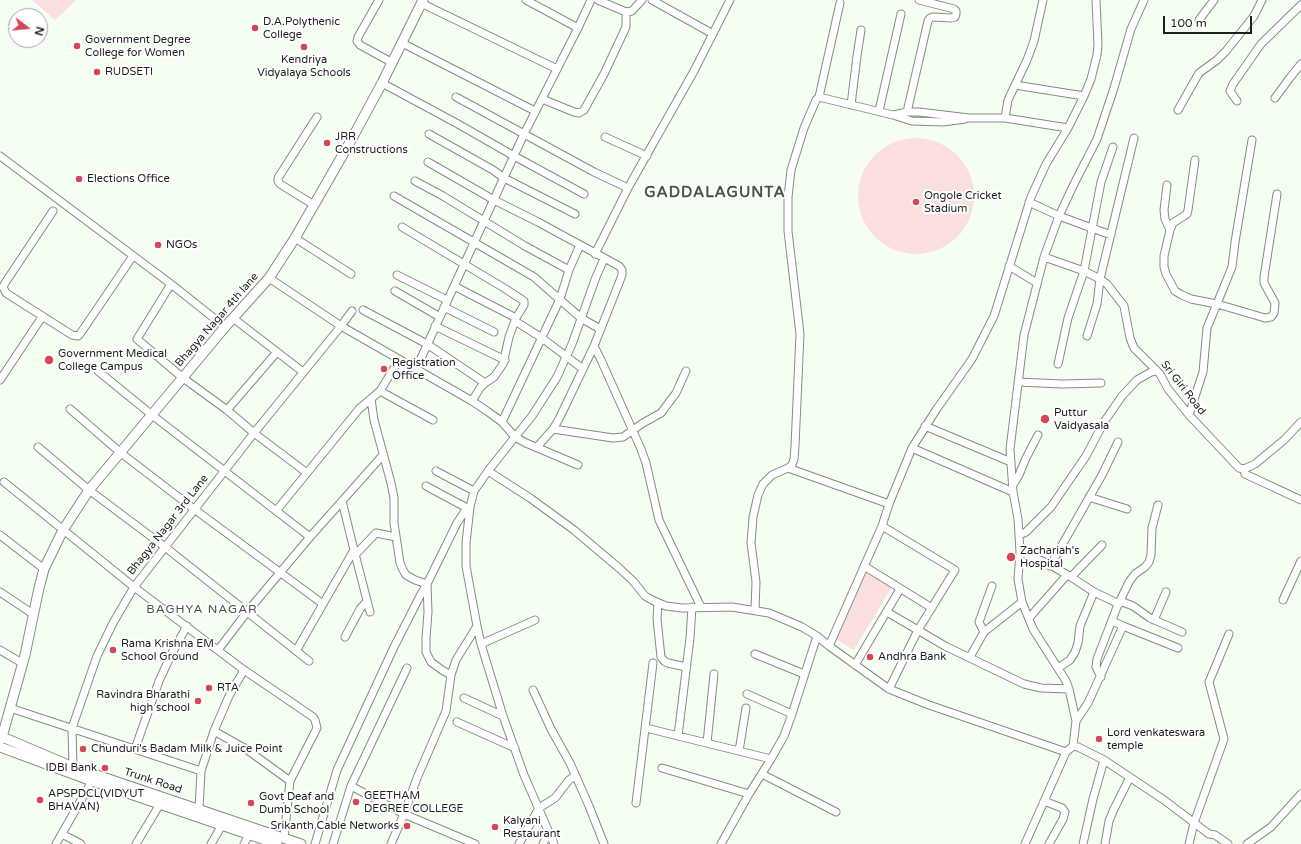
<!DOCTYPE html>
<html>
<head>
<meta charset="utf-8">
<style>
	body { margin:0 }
	#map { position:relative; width:1301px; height:844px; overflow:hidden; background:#f4fff2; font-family:"Varela Round",sans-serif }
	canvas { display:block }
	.north { position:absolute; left:8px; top:8px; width:40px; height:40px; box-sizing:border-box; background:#fff; border:1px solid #a4a6a4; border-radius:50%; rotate:106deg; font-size:11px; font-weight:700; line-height:16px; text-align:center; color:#1b201b }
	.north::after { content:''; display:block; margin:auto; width:14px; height:18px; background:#d54457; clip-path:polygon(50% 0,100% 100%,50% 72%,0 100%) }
	.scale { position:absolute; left:1163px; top:16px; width:89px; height:18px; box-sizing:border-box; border:2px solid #1b201b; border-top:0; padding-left:5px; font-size:12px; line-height:14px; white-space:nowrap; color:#1b201b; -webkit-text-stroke:3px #fff; paint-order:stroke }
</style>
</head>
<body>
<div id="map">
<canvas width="1301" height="844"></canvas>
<div class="north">N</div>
<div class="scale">100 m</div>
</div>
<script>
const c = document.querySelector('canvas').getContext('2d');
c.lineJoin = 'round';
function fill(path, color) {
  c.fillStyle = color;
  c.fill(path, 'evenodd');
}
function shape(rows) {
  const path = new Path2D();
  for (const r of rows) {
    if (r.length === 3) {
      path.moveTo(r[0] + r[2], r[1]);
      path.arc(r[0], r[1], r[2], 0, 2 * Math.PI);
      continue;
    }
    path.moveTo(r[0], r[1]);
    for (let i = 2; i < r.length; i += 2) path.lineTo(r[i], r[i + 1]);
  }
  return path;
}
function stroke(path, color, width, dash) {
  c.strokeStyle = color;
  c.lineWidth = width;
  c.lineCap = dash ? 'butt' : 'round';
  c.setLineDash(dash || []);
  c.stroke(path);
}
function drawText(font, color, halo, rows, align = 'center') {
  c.font = font + ' "Varela Round",sans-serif';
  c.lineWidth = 4;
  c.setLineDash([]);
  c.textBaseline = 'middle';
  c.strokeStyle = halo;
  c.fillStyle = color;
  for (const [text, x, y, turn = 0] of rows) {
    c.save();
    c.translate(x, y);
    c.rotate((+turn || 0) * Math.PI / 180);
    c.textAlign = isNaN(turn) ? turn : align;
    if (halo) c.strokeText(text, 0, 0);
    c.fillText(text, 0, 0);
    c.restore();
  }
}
const green = shape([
	[32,0,76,0,55,20],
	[916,196,58],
	[866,563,894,583,854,650,830,636]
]);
const minor = shape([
	[379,0,358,37,357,41,360,45,391,62],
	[526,0,578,28],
	[598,0,626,12,632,11,642,0],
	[652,0,713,34],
	[421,3,557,69],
	[1199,20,1214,0],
	[402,43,535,111],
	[382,83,458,124,514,156,584,194],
	[1015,85,1084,96],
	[456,97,594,172,628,188],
	[819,97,893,115,912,121,943,122,965,119],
	[1275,98,1289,79,1301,64],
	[542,99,574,112,579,113,584,110,604,74,626,27,626,12],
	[1237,101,1230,91,1233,84,1261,44,1301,5],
	[851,105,857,56,861,30],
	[1178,110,1199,73,1217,60,1226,51,1254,16,1262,0],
	[879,111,901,14],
	[907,112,928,21,930,18,933,17,951,18,955,17,956,14,956,11,954,9,919,0],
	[893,115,907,112,919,112,969,118,1005,118,1068,128],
	[1005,118,1008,100,1027,60,1034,41,1043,0],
	[429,134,493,170,504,178,575,214],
	[605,137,647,156],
	[0,156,171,284,225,327],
	[1195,160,1188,210,1187,214,1173,223,1170,230,1164,256,1164,267,1166,274,1175,291,1182,295,1191,299,1217,304,1265,318,1271,317,1274,313,1275,303,1264,283,1264,277,1277,194],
	[428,162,494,200,538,222,619,266,622,270,622,275,619,283,594,346,559,419,553,429,537,447],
	[415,181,443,196,525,246,569,270],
	[1167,185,1164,210,1165,219,1170,230],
	[394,196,534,277,581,318,600,329],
	[1029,202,1059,216,1111,235],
	[314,205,280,184,278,181,278,178,317,117],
	[53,211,5,283,3,287,6,293,72,335,78,336,80,334,133,256],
	[402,227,504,288,524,301,524,305,516,318,509,337,503,364,494,377,485,383,480,388,472,401],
	[295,238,351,274],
	[595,254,628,188,694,71,730,0],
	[1044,257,1084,271,1100,279,1107,284,1124,306,1130,338,1134,348,1160,374,1168,389,1189,415,1239,468,1244,469,1255,464,1284,440,1301,422],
	[1009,266,1037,283],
	[397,275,447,300],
	[269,278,341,326,472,401,487,411,502,422,515,437,488,471],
	[171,284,137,339,183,378,227,410,254,433,307,473],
	[454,286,516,318],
	[395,291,440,317],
	[444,307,494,332],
	[363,310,427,344,485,383],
	[233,318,303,372],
	[515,321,542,338,583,369],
	[435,326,505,360],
	[1087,336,1097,304,1100,279,1134,138],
	[594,346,601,360,641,449,646,463,659,520,701,607],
	[1058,364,1068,318,1084,271,1101,182,1113,147],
	[416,369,524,134,578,28,591,0],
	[98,371,152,415,310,537],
	[0,380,42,317],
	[1018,382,1062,384,1101,383],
	[380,391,433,420],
	[70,409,121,453,194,509,323,604],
	[227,410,277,352],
	[1189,415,1203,372,1207,328,1232,267,1235,242,1252,140],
	[502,422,551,318,560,299,569,270,580,245],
	[925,426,1011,462],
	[553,429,613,438,623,437,643,423,661,413,676,393,686,371],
	[38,447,89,490,165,547,309,661],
	[912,448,1013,492],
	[578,465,526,443,515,437,532,416,557,377,572,344,596,277,604,259],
	[788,468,889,504],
	[1244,469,1245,474,1301,500],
	[436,471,474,491],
	[4,482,134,587,244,670,313,717,315,720,317,728,290,781,284,838],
	[1013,485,1019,475,1026,458,1038,435],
	[426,486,467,508],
	[1089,497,1127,509],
	[342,501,354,550,370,612],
	[276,511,359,409,380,391,399,360],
	[882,526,955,570,918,630,889,689],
	[0,535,44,569],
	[1019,535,1026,532,1051,507,1086,456,1104,422,1122,396,1137,380,1151,372,1157,371],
	[1020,552,1047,563,1071,577,1094,592,1119,604],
	[355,555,376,533,396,537],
	[864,566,932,608],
	[1050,566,1102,475,1118,442],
	[1071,577,1102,545],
	[992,586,979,622,984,632,1022,602],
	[0,592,33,614],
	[1283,600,1301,561],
	[1120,601,1133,606,1150,618,1182,632],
	[658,603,657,619,661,657,664,661,668,663,686,667],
	[755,610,756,582,751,543,753,517,758,495,763,484,772,475,788,468,792,465,794,459,795,446,800,334,788,231,788,197,791,170,804,128,816,100,819,97,840,3],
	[887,612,945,646,1024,684,1041,688,1069,689],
	[1029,618,1067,575],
	[1154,620,1166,592],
	[1112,621,1123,626,1178,648],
	[477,626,481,644,503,716,524,775,554,844],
	[345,637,360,609,367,601],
	[481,644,535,620],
	[829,646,882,526,889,504,912,448,936,410,972,359,994,316,1031,197,1046,164,1068,128,1084,96,1091,79,1097,55,1098,45,1096,0],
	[0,650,22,663],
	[218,650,247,612,310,537,383,455],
	[296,651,354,550],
	[755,654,804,674],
	[970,657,984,632],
	[855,665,900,589],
	[1058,668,1070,660,1075,652,1078,643,1080,626,1094,592],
	[451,675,442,670,431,662,426,652,426,638,428,612,427,584,457,523,467,508,470,507],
	[1101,677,1096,667,1097,659,1117,607,1129,582,1135,574,1145,567,1149,562,1151,555,1152,528,1158,505],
	[533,690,551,729,570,763,589,806,604,844],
	[747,694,792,714],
	[464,698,503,716],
	[10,708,201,771],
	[1076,721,1088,703,1123,626],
	[457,722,515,748],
	[646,728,771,759],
	[214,731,246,749,290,781],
	[678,736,690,638,692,607],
	[707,743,714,674],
	[1073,746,1076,721,1069,689,1066,681,1033,629,1022,602,1018,579,1020,552,1018,519,1013,492,1010,449,1024,335,1044,257,1059,216,1073,186,1097,139,1114,88,1131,29,1144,0],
	[135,749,159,681,172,653,187,626],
	[739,751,746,708],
	[73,767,72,728,97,656,113,623,134,587,254,433,341,326,352,311],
	[662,768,749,794],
	[762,774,836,812],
	[351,786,404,814,475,844],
	[1044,801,1062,808,1065,812,1063,819,1049,844],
	[636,803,653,663],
	[198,813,199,809,201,771,214,731,229,696,244,670],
	[62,834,81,844],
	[56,844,92,781],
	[136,844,160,804],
	[211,844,222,825],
	[244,844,249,834],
	[315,844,337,770,394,647,421,594,427,584,415,580,406,575,403,570,400,563,394,523,394,498,391,483,374,420,371,399],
	[333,844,351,786,407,668],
	[391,844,404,814,417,778,446,711,451,675,456,660,477,626,466,566,466,543,470,507,474,491,488,471,530,498,574,530,619,568,633,581,645,596,654,601,666,606,682,608,732,607,769,613,802,627,817,636,829,646,889,689,929,705,1066,752],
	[519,844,539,808,555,798,569,780,575,776],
	[543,844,549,832],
	[721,844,749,794,771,759,784,736,792,714,817,636],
	[1025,844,1066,752,1073,746,1078,747,1104,760,1164,800,1209,834,1215,835,1228,844],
	[1083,844,1093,799,1104,760],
	[1105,844,1109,821,1114,809,1130,777],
	[1189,844,1194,823,1224,739,1209,682,1229,634],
	[1247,844,1271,827,1301,794]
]);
const major = shape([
	[0,736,73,767,301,844],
	[0,740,2,737,25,655,39,588,44,569,63,530,89,490,225,327,269,278,295,238,349,144,382,83,423,0],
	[0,747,92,781,277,844]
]);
const markers = [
	[255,28,4,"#d54457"],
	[77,46,4,"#d54457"],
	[304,47,4,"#d54457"],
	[97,72,4,"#d54457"],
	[327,143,4,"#d54457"],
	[79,179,4,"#d54457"],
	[916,202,4,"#d54457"],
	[158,245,4,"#d54457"],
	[49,360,5,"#d54457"],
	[384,369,4,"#d54457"],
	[1045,419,5,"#d54457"],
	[1011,557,5,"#d54457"],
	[113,650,4,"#d54457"],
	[870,657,4,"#d54457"],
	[209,688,4,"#d54457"],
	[198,701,4,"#d54457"],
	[1099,739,4,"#d54457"],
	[83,749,4,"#d54457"],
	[105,768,4,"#d54457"],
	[40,800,4,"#d54457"],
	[356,802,4,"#d54457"],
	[251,803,4,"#d54457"],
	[407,826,4,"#d54457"],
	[495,827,4,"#d54457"]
];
const poiNames = [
	["D.A.Polythenic",263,22],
	["College",263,35],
	["Government Degree",85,40],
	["College for Women",85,53],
	["Kendriya",304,60,"center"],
	["Vidyalaya Schools",304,73,"center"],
	["RUDSETI",105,72],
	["JRR",335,137],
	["Constructions",335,150],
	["Elections Office",87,179],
	["Ongole Cricket",924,196],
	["Stadium",924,209],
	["NGOs",166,245],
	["Government Medical",58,354],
	["College Campus",58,367],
	["Registration",392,363],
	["Office",392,376],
	["Puttur",1054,413],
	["Vaidyasala",1054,426],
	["Zachariah's",1020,551],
	["Hospital",1020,564],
	["Rama Krishna EM",121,644],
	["School Ground",121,657],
	["Andhra Bank",878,657],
	["RTA",217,688],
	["Ravindra Bharathi",190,695,"right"],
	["high school",190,708,"right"],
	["Lord venkateswara",1107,733],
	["temple",1107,746],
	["Chunduri's Badam Milk & Juice Point",91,749],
	["IDBI Bank",97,768,"right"],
	["APSPDCL(VIDYUT",48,794],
	["BHAVAN)",48,807],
	["GEETHAM",364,796],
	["DEGREE COLLEGE",364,809],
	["Govt Deaf and",259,797],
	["Dumb School",259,810],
	["Kalyani",503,821],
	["Restaurant",503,834],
	["Srikanth Cable Networks",399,826,"right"]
];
const streetNames = [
	["Bhagya Nagar 4th lane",217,320,-49],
	["Sri Giri Road",1183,388,52],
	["Bhagya Nagar 3rd Lane",168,525,-52],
	["Trunk Road",153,781,18]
];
const neighbourhoodNames = [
	["BAGHYA NAGAR",202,610]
];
const districtNames = [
	["GADDALAGUNTA",715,193]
];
fill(green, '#fbdede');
stroke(minor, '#828e80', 9);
stroke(major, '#828e80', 11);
stroke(minor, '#fff', 7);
stroke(major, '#fff', 9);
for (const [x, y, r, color] of markers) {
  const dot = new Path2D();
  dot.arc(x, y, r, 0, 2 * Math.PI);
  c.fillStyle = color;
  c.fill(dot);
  stroke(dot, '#fff', 1.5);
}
drawText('11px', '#1b201b', '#fff', poiNames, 'left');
drawText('11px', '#1b201b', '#fff', streetNames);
c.letterSpacing = '1px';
drawText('12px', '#485347', '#fff', neighbourhoodNames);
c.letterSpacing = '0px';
c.letterSpacing = '1px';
drawText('bold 15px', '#485347', '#fff', districtNames);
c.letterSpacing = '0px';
</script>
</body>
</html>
